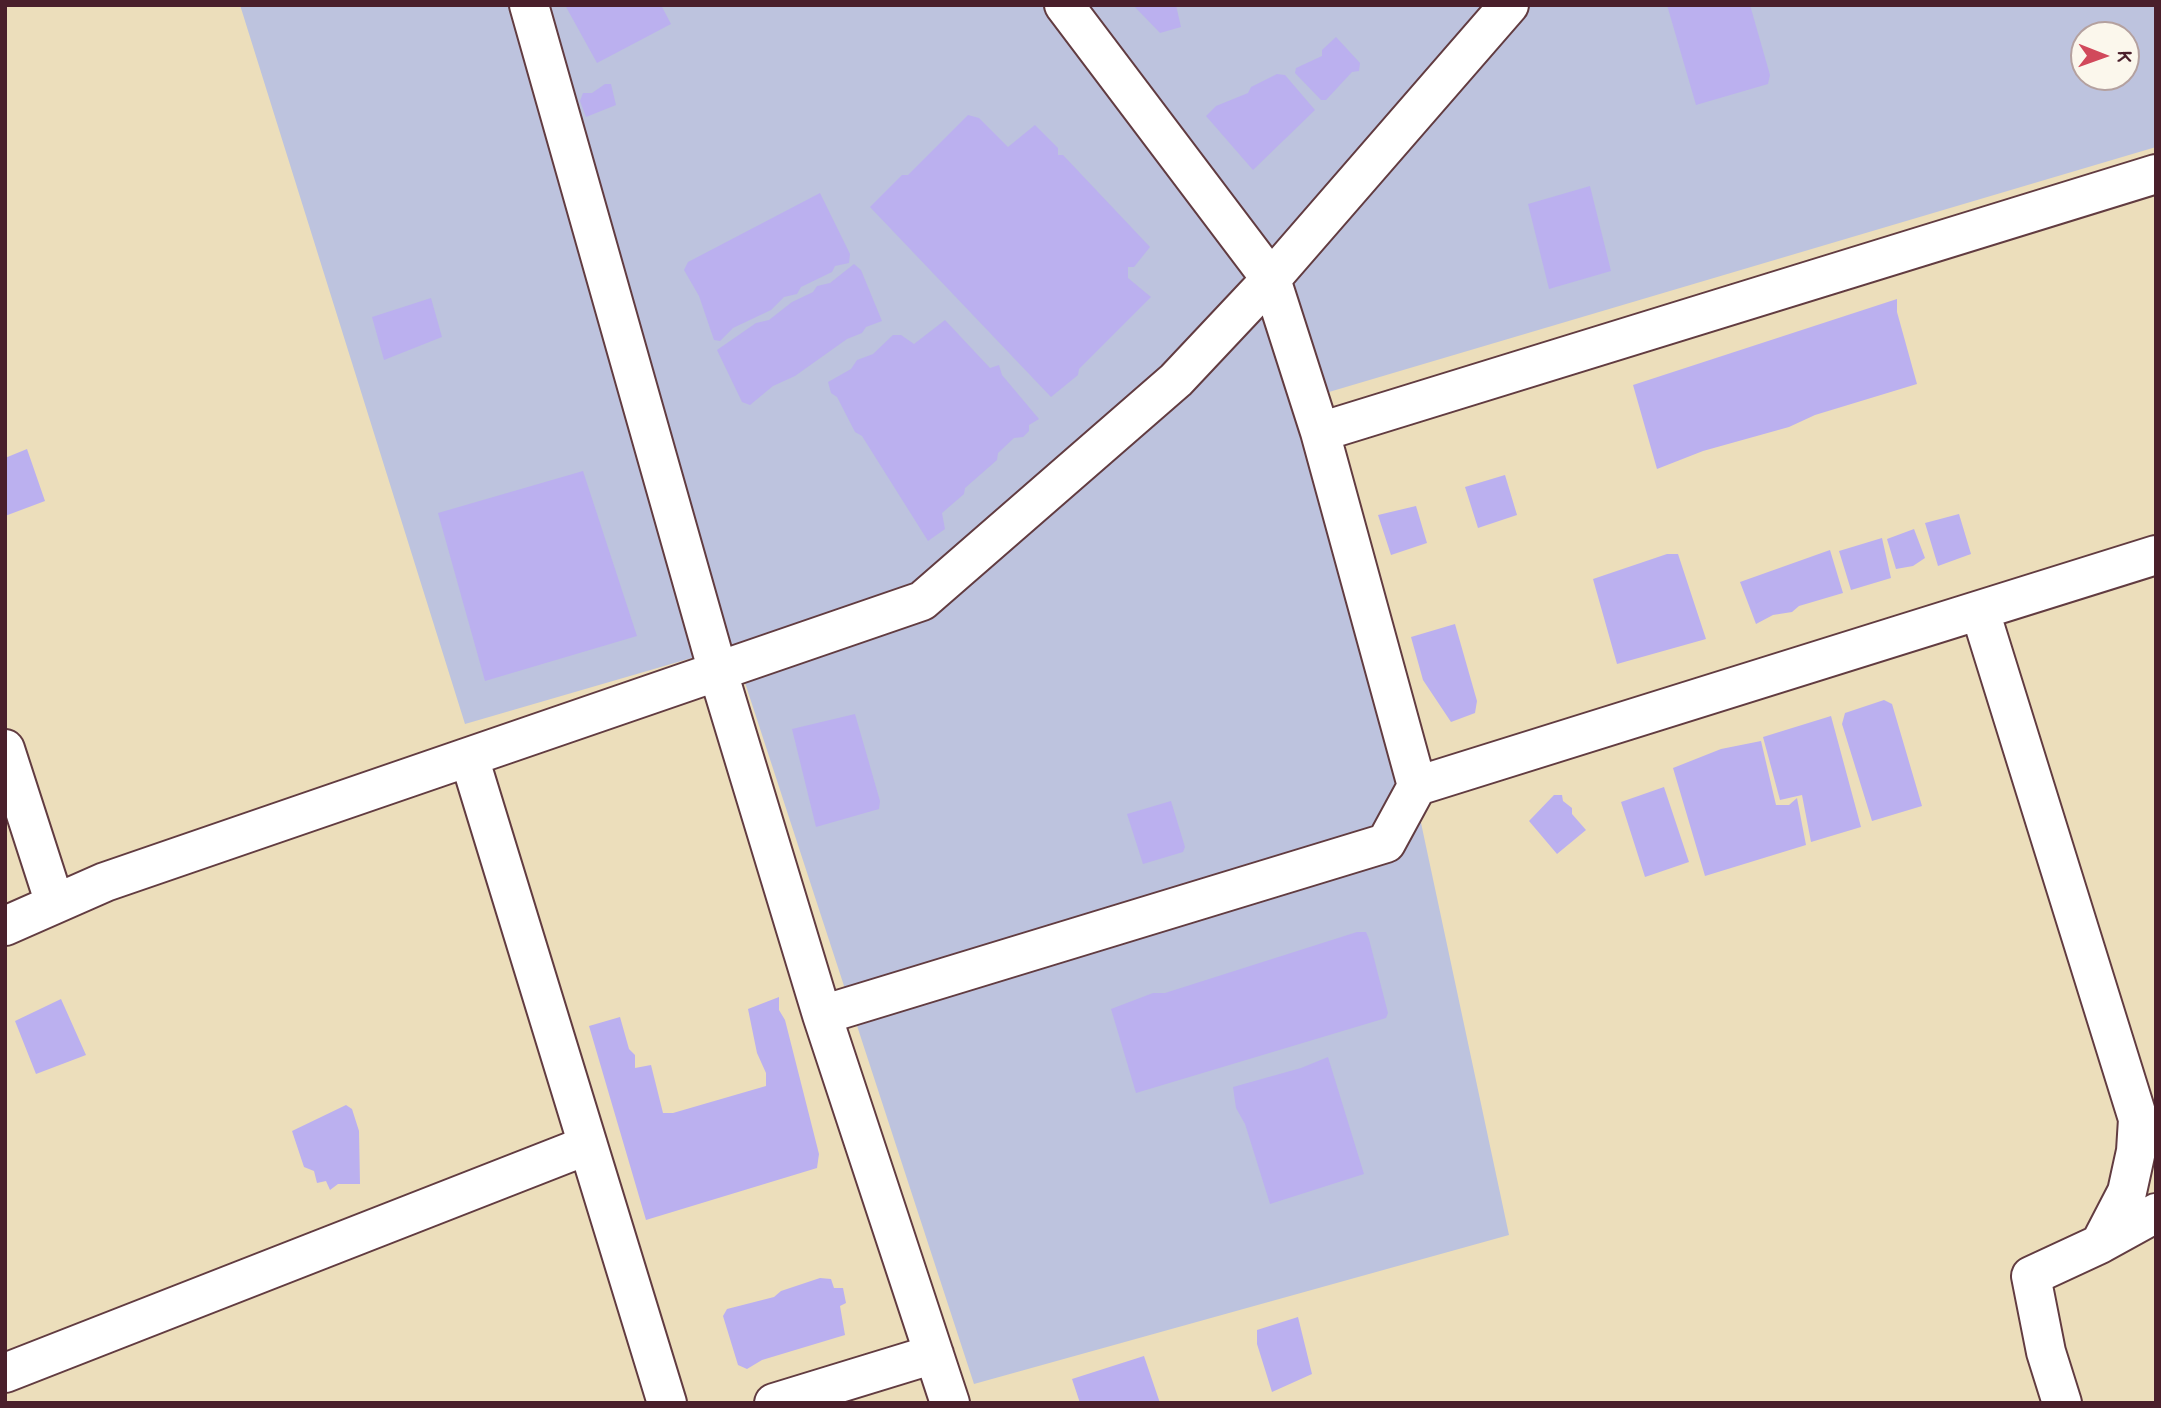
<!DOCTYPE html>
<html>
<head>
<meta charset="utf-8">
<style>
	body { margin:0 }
	#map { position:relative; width:2161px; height:1408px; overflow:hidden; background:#ecdebb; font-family:Pangolin,sans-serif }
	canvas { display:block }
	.frame { position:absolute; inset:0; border:7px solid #4a1f2b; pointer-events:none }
	.north { position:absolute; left:2070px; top:21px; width:70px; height:70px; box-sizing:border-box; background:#fbf7ec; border:2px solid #b4a19f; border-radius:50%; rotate:91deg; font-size:19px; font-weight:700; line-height:28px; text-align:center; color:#4a1f2b }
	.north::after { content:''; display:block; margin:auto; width:24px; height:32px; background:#d1495b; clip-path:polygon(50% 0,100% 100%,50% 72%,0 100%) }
</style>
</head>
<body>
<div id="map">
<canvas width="2161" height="1408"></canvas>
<div class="frame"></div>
<div class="north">K</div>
</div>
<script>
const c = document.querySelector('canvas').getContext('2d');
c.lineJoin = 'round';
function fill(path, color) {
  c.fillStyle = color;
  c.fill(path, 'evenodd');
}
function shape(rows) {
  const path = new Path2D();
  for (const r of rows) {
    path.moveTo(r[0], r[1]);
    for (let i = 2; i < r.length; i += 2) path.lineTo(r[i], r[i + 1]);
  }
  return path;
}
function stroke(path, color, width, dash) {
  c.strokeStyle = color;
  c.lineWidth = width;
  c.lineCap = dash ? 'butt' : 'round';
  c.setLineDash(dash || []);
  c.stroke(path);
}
const industrial = shape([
	[240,5,2156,5,2156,147,1329,392,1509,1235,974,1384,733,646,465,724],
	[2084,35,2126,35,2126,77,2084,77]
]);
const building = shape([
	[565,5,661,5,671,24,597,63],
	[1133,5,1176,5,1181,27,1160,33],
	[1667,5,1750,5,1770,75,1768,84,1696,105],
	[1336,37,1360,63,1359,71,1352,72,1326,100,1321,100,1295,73,1296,68,1322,56,1322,50],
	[1277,74,1285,75,1315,110,1253,170,1206,116,1216,106,1248,93,1251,87],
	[605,84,611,84,616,105,586,117,580,101,583,93,592,93],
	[968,115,979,118,1008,147,1035,125,1058,148,1058,155,1063,155,1150,247,1134,267,1128,267,1128,278,1151,297,1079,369,1078,375,1051,397,870,207,902,175,908,175],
	[1590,186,1611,271,1549,289,1528,204],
	[820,193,850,254,849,263,835,266,832,272,801,287,797,294,784,297,771,310,733,328,720,341,714,340,699,296,684,270,688,262],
	[854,264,861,270,882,321,866,327,862,333,847,339,795,376,773,386,750,405,742,402,717,350,756,323,769,320,792,302,813,292,817,286,830,283],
	[431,298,442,337,384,360,372,317],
	[1897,299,1897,312,1917,384,1815,415,1789,427,1703,451,1657,469,1633,385],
	[945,320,990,368,999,365,1002,375,1039,419,1029,425,1029,431,1023,437,1014,438,998,453,997,460,965,488,964,494,942,513,945,529,928,541,862,436,855,432,837,397,831,393,828,382,851,369,857,360,873,354,893,335,901,335,914,344],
	[27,449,45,501,5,516,5,458],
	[583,471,637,636,485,681,438,513],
	[1505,475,1517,515,1478,528,1465,487],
	[1416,506,1427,543,1391,555,1378,515],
	[1959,514,1971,554,1938,566,1925,523],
	[1914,529,1925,558,1913,566,1896,569,1887,539],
	[1882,538,1891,578,1851,590,1839,551],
	[1830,550,1843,593,1799,606,1792,612,1773,615,1756,624,1740,582],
	[1667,554,1678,554,1706,639,1617,664,1593,579],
	[1455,624,1477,701,1475,713,1451,722,1423,680,1411,637],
	[1884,700,1892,704,1922,806,1872,821,1842,724,1845,713],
	[855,714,880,801,879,809,816,827,792,729],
	[1831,716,1861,827,1811,842,1802,795,1780,800,1763,737],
	[1761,741,1776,805,1789,805,1797,798,1806,845,1705,876,1673,768,1721,749],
	[1664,787,1689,862,1645,877,1621,802],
	[1554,795,1562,795,1563,801,1572,808,1572,814,1586,830,1557,854,1529,821],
	[1171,801,1185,847,1183,852,1143,864,1127,814],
	[1357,932,1366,932,1369,939,1388,1013,1386,1018,1136,1093,1111,1009,1153,993,1165,993],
	[779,997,779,1010,785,1020,819,1154,817,1168,646,1220,589,1026,620,1017,629,1049,635,1055,635,1068,651,1065,663,1113,673,1113,766,1086,766,1073,757,1053,748,1009],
	[61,999,86,1055,36,1074,15,1021],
	[1328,1057,1364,1174,1270,1204,1245,1124,1236,1108,1233,1087,1301,1068],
	[346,1105,352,1109,359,1131,360,1184,338,1184,330,1190,326,1181,317,1183,314,1171,304,1167,292,1131],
	[820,1278,831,1279,834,1288,843,1288,846,1303,840,1306,845,1335,762,1360,747,1369,738,1365,723,1316,727,1309,774,1297,781,1291],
	[1298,1317,1312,1374,1272,1392,1257,1344,1257,1330],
	[1144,1356,1160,1403,1080,1403,1072,1379]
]);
const minor = shape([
	[529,5,718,672,822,1015,950,1403],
	[1064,5,1271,279,1509,5],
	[1320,432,2156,174],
	[1980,611,2138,1119,2136,1151,2127,1192,2100,1244,2031,1276,2046,1352,2062,1403],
	[5,749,55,904],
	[469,757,667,1403],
	[5,926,105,882,922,601,1176,380,1271,279,1320,432,1417,786],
	[822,1015,1386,843,1417,786,2156,555],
	[2100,1244,2156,1213],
	[5,1373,588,1145],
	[774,1403,934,1354]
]);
fill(industrial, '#bdc3de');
fill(building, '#bbb0ef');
stroke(minor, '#623c41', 42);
stroke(minor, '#fff', 38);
</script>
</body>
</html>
